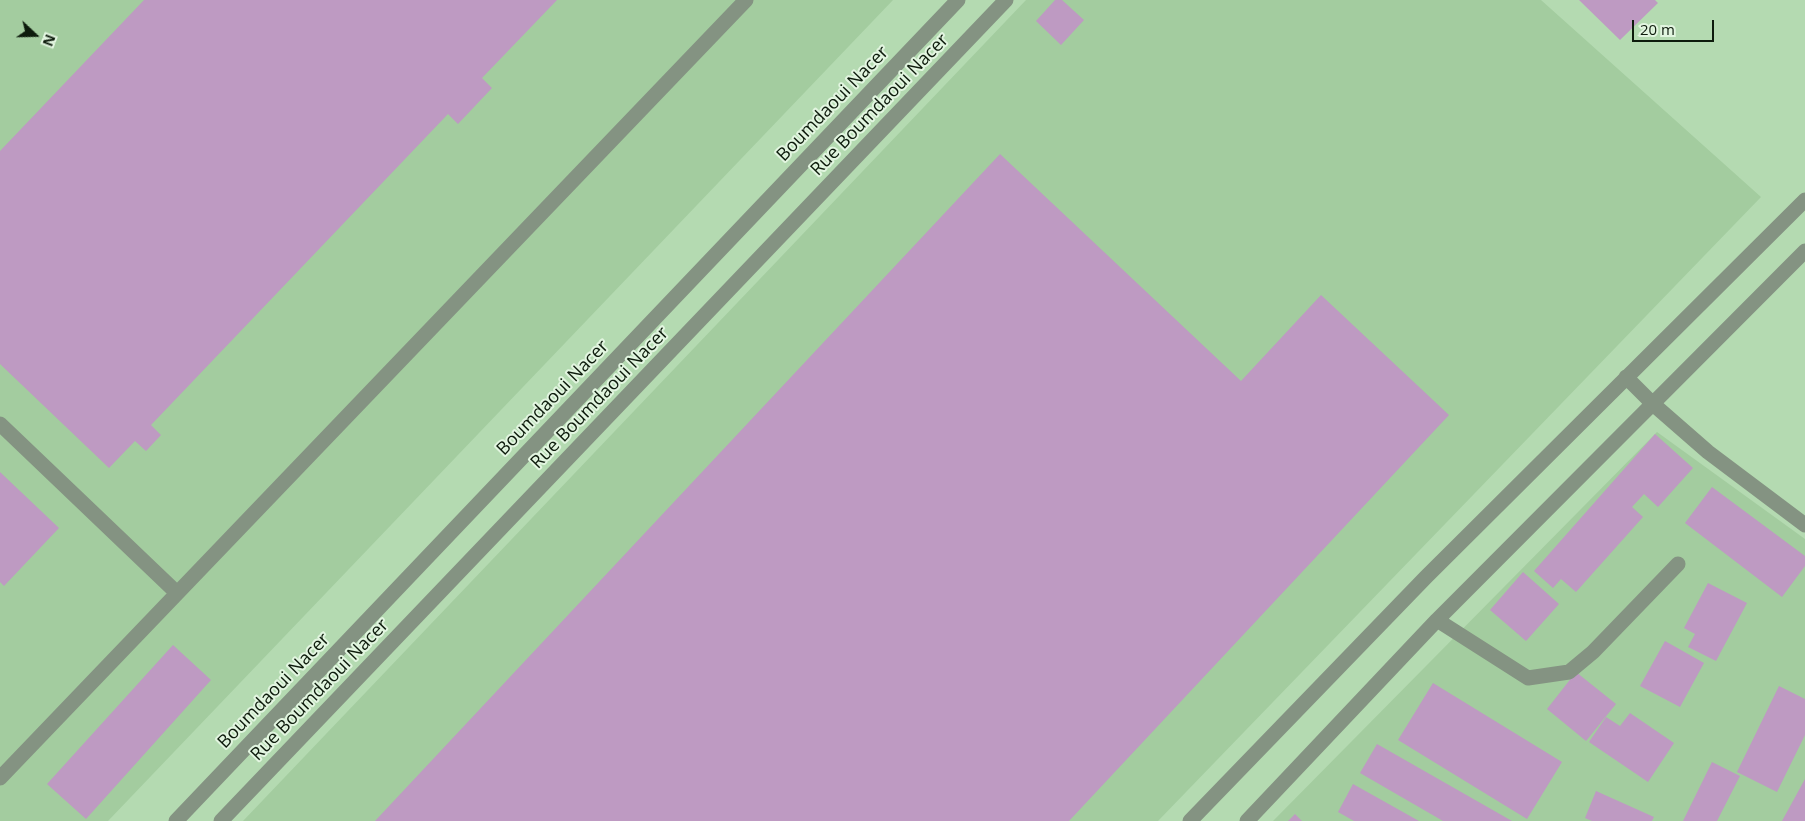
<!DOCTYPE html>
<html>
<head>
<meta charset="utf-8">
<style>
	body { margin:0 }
	#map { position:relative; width:1805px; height:821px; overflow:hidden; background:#b4dab1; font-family:"Open Sans",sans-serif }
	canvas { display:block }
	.north { position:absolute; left:10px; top:10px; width:50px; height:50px; -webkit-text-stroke:4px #e2f5e0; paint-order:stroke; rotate:111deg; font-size:14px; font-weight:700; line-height:20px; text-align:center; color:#0d1b0c }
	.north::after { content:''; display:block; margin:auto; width:18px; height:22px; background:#0d1b0c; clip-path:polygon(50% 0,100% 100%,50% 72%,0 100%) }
	.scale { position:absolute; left:1632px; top:20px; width:82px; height:22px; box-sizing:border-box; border:2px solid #0d1b0c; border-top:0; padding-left:6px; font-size:15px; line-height:18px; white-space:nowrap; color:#0d1b0c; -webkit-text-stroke:4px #e2f5e0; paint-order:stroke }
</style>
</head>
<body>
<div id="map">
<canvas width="1805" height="821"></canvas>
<div class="north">N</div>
<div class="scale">20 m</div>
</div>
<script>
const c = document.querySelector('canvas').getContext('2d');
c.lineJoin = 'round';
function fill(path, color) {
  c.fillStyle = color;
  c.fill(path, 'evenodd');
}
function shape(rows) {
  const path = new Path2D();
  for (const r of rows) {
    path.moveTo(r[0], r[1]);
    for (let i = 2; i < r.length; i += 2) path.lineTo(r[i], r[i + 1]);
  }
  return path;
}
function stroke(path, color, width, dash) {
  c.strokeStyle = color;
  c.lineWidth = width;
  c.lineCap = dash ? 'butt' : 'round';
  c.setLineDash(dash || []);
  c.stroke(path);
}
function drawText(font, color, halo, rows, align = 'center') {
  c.font = font + ' "Open Sans",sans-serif';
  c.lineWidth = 4;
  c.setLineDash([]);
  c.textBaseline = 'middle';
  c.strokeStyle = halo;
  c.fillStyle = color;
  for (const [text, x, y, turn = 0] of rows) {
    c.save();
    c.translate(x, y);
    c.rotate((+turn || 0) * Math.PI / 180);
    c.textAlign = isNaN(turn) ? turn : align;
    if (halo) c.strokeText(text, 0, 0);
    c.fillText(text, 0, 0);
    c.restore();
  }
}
const built = shape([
	[0,0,893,0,108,821,0,821],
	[1026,0,1541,0,1761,197,1158,821,243,821],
	[1657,432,1805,539,1805,821,1273,821]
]);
const building = shape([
	[144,0,557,0,482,78,492,88,458,124,448,114,151,425,161,435,146,451,135,441,109,468,0,364,0,151],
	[1055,0,1062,0,1084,20,1061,45,1036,21],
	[1579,0,1655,0,1658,3,1620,40],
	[1000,154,1241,381,1321,295,1449,415,1069,821,375,821],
	[1655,434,1693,468,1658,507,1644,494,1632,507,1643,517,1576,592,1561,579,1553,588,1534,571],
	[0,472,59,528,4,586,0,582],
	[1712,487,1805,556,1805,566,1782,597,1685,523],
	[1523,572,1559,604,1526,641,1490,610],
	[1708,583,1747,603,1716,661,1688,647,1695,634,1684,628],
	[1665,641,1704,663,1680,707,1640,686],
	[173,645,211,680,86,819,47,784],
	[1576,672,1616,704,1586,741,1547,709],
	[1433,683,1562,762,1527,819,1398,740],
	[1779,686,1805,699,1805,735,1777,792,1737,772],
	[1630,713,1674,743,1648,782,1589,742,1606,717,1620,726],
	[1377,744,1512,821,1443,821,1360,773],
	[1712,762,1740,776,1717,821,1683,821],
	[1805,779,1805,821,1782,821],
	[1353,784,1419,821,1354,821,1338,812],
	[1596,791,1654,817,1652,821,1592,821,1585,818],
	[1295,814,1302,821,1288,821]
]);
const minor = shape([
	[1626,377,1653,404,1708,452,1805,525],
	[0,424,177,593],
	[1437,620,1528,678,1569,672,1593,652,1678,564],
	[0,778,746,0],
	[176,821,958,0],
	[221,821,1006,0],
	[1190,821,1426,577,1805,200],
	[1247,821,1437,620,1805,251]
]);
const streetNames = [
	["Boumdaoui Nacer",833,104,-46],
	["Rue Boumdaoui Nacer",880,105,-46],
	["Boumdaoui Nacer",553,398,-46],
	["Rue Boumdaoui Nacer",600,398,-46],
	["Rue Boumdaoui Nacer",320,690,-46],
	["Boumdaoui Nacer",274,691,-46]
];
fill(built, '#a3cc9f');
fill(building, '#be9ac2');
stroke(minor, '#849382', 15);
drawText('18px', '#0d1b0c', '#e2f5e0', streetNames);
</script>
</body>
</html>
